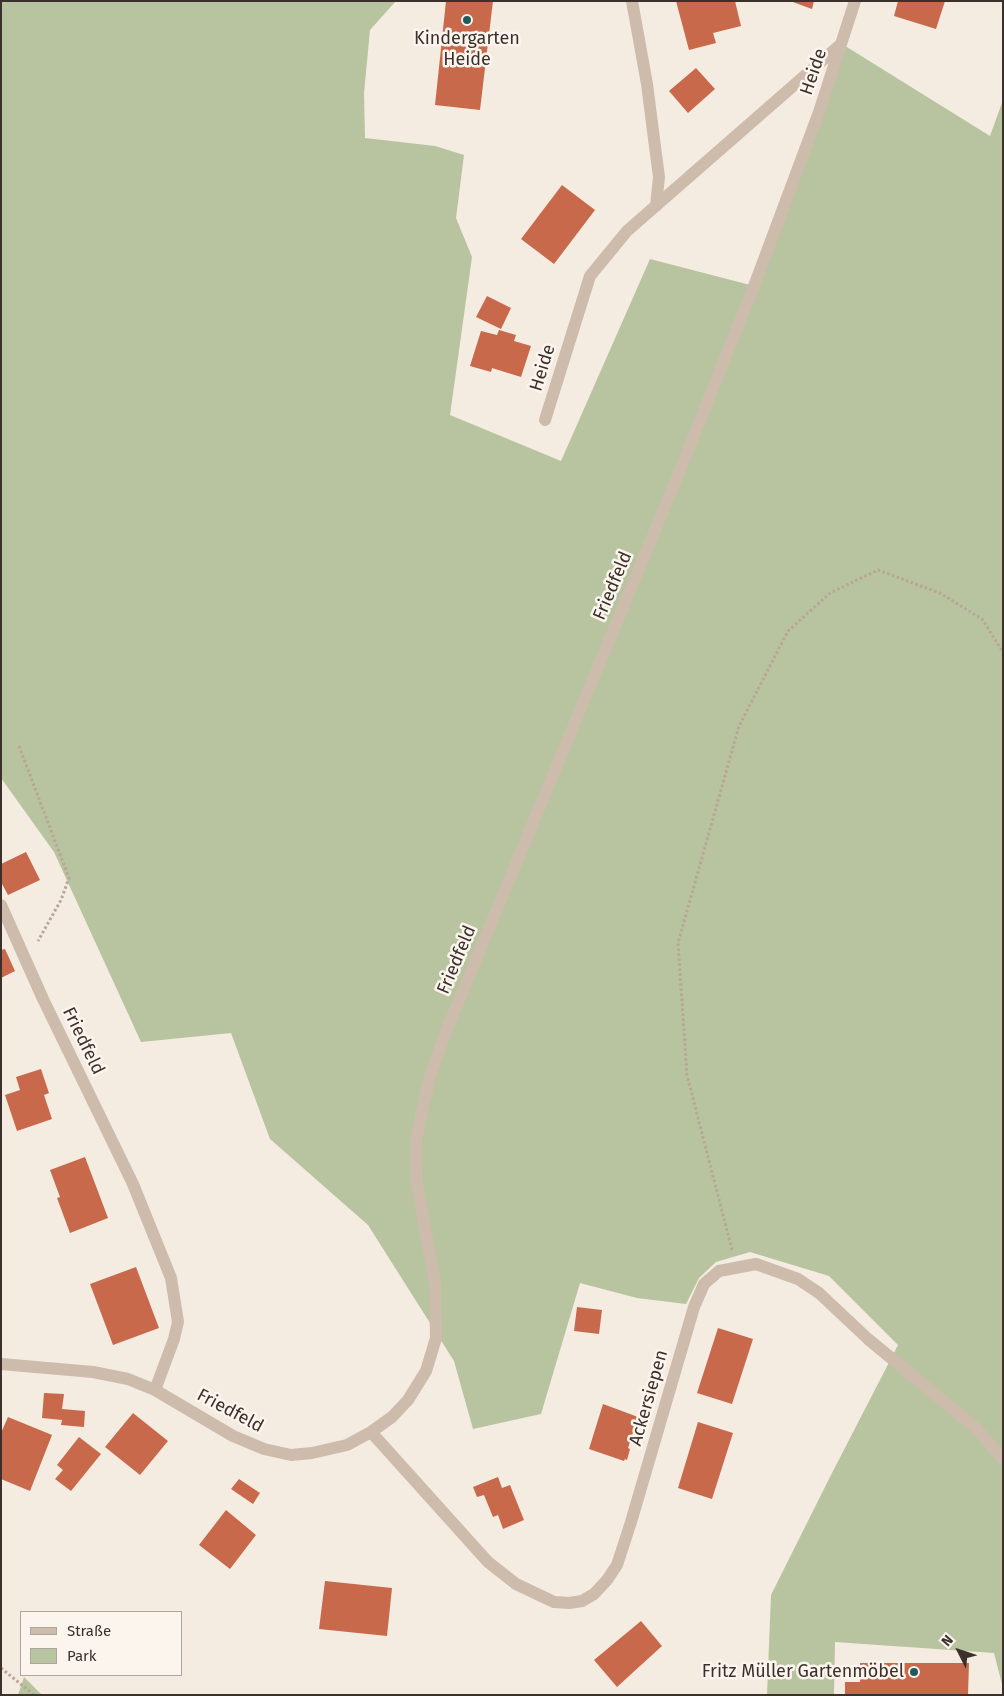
<!DOCTYPE html>
<html>
<head>
<meta charset="utf-8">
<style>
	body { margin:0 }
	#map { position:relative; width:1004px; height:1696px; overflow:hidden; background:#f4ebe1; font-family:"Fira Sans",sans-serif }
	canvas { display:block }
	.frame { position:absolute; inset:0; border:2px solid #3b302b; pointer-events:none }
	.legend { position:absolute; left:20px; top:1611px; width:162px; height:65px; box-sizing:border-box; background:#fbf5ee; border:1px solid #aea6a0; margin:0; padding:6px 9px; list-style:none; font-size:15px; color:#3b302b }
	.legend li { display:flex; align-items:center; gap:10px; height:25px }
	.legend b { width:25px; border:1px solid #aea6a0 }
	.north { position:absolute; left:934px; top:1626px; width:50px; height:50px; -webkit-text-stroke:4px #fbf5ee; paint-order:stroke; rotate:311deg; font-size:14px; font-weight:700; line-height:20px; text-align:center; color:#3b302b }
	.north::after { content:''; display:block; margin:auto; width:18px; height:22px; background:#3b302b; clip-path:polygon(50% 0,100% 100%,50% 72%,0 100%) }
</style>
</head>
<body>
<div id="map">
<canvas width="1004" height="1696"></canvas>
<div class="frame"></div>
<ul class="legend">
<li><b style="height:6px;background:#cdbbac"></b>Straße</li>
<li><b style="height:14px;background:#b8c4a0"></b>Park</li>
</ul>
<div class="north">N</div>
</div>
<script>
const c = document.querySelector('canvas').getContext('2d');
c.lineJoin = 'round';
function fill(path, color) {
  c.fillStyle = color;
  c.fill(path, 'evenodd');
}
function shape(rows) {
  const path = new Path2D();
  for (const r of rows) {
    path.moveTo(r[0], r[1]);
    for (let i = 2; i < r.length; i += 2) path.lineTo(r[i], r[i + 1]);
  }
  return path;
}
function stroke(path, color, width, dash) {
  c.strokeStyle = color;
  c.lineWidth = width;
  c.lineCap = dash ? 'butt' : 'round';
  c.setLineDash(dash || []);
  c.stroke(path);
}
function drawText(font, color, halo, rows, align = 'center') {
  c.font = font + ' "Fira Sans",sans-serif';
  c.lineWidth = 5;
  c.setLineDash([]);
  c.textBaseline = 'middle';
  c.strokeStyle = halo;
  c.fillStyle = color;
  for (const [text, x, y, turn = 0] of rows) {
    c.save();
    c.translate(x, y);
    c.rotate((+turn || 0) * Math.PI / 180);
    c.textAlign = isNaN(turn) ? turn : align;
    if (halo) c.strokeText(text, 0, 0);
    c.fillText(text, 0, 0);
    c.restore();
  }
}
const green = shape([
	[1,1,396,1,370,30,364,93,365,138,435,146,464,155,456,218,472,257,450,415,561,461,650,259,754,286,842,44,990,136,1003,100,1003,1688,994,1653,835,1642,834,1695,767,1695,771,1595,831,1475,898,1345,829,1276,750,1252,716,1262,699,1278,686,1304,637,1298,580,1283,541,1414,473,1429,454,1361,368,1225,270,1139,231,1033,141,1042,54,852,1,778],
	[24,1677,42,1695,18,1695]
]);
const building = shape([
	[446,1,493,1,480,110,435,105],
	[676,1,735,1,741,26,713,33,716,43,689,50],
	[790,1,814,1,812,9],
	[898,1,945,1,936,29,894,16],
	[696,68,715,89,688,113,669,91],
	[562,185,595,210,554,264,521,239],
	[487,296,511,308,501,329,476,317],
	[499,330,516,335,514,341,531,346,521,377,492,368,491,372,470,366,481,331,497,335],
	[26,852,40,880,8,895,1,882,1,864],
	[5,949,15,971,1,978,1,950],
	[41,1069,49,1093,44,1095,52,1119,17,1131,5,1095,20,1090,16,1077],
	[85,1157,108,1218,70,1233,57,1198,60,1197,50,1170],
	[136,1267,159,1328,113,1345,90,1284],
	[577,1307,602,1310,599,1334,574,1331],
	[718,1328,753,1339,732,1404,697,1393],
	[44,1393,64,1394,62,1409,85,1411,84,1427,61,1425,62,1420,42,1418],
	[603,1404,638,1417,628,1448,630,1449,627,1460,625,1459,624,1461,589,1449],
	[133,1413,168,1441,140,1475,105,1447],
	[8,1417,52,1435,30,1491,1,1479,1,1433],
	[698,1422,733,1433,712,1499,678,1488],
	[79,1437,101,1454,71,1491,55,1479,63,1470,57,1465],
	[498,1477,502,1488,510,1485,524,1520,503,1529,498,1515,493,1517,484,1495,477,1497,473,1487],
	[239,1479,260,1493,253,1504,231,1489],
	[226,1510,256,1535,230,1569,199,1545],
	[325,1581,392,1588,387,1636,319,1629],
	[641,1621,662,1646,617,1687,594,1660],
	[860,1663,969,1663,968,1695,845,1695,845,1682,860,1682]
]);
const path = shape([
	[19,746,69,878,61,900,38,941],
	[732,1250,687,1075,678,943,739,726,788,631,830,593,878,570,940,593,982,619,1003,652],
	[1,1668,34,1695]
]);
const service = shape([
	[1,905,43,999,133,1184,171,1278,178,1322,174,1339,155,1390],
	[756,1264,798,1279,819,1293,868,1339,976,1428,1003,1459]
]);
const minor = shape([
	[632,1,647,84,654,139,659,177,656,206],
	[545,420,590,276,627,231,840,45],
	[1,1364,93,1372,128,1379,155,1390,233,1436,264,1449,291,1455,312,1453,347,1445,371,1432,392,1417,408,1400,426,1371,436,1338,435,1283,417,1185,416,1167,416,1142,421,1115,430,1077,445,1034,681,468,754,286,819,112,855,1],
	[371,1432,488,1562,516,1584,554,1602,569,1603,582,1601,594,1594,607,1580,617,1565,631,1522,694,1307,704,1284,719,1271,756,1264]
]);
const markers = [
	[467,20,5,"#1f5a5e"],
	[914,1672,5,"#1f5a5e"]
];
const poiNames = [
	["Kindergarten",467,39],
	["Heide",467,60],
	["Fritz Müller Gartenmöbel",904,1672,"right"]
];
const streetNames = [
	["Heide",814,72,-71],
	["Heide",543,368,-73],
	["Friedfeld",613,586,-67],
	["Friedfeld",457,960,-67],
	["Friedfeld",83,1041,64],
	["Ackersiepen",649,1398,-74],
	["Friedfeld",230,1411,28]
];
fill(green, '#b8c4a0');
fill(building, '#c8694b');
stroke(path, '#b9a596', 3, [2.5, 2.5]);
stroke(service, '#cdbbac', 12);
stroke(minor, '#cdbbac', 12);
for (const [x, y, r, color] of markers) {
  const dot = new Path2D();
  dot.arc(x, y, r, 0, 2 * Math.PI);
  c.fillStyle = color;
  c.fill(dot);
  stroke(dot, '#fbf5ee', 2);
}
drawText('18px', '#3b302b', '#fbf5ee', poiNames);
drawText('18px', '#3b302b', '#fbf5ee', streetNames);
</script>
</body>
</html>
